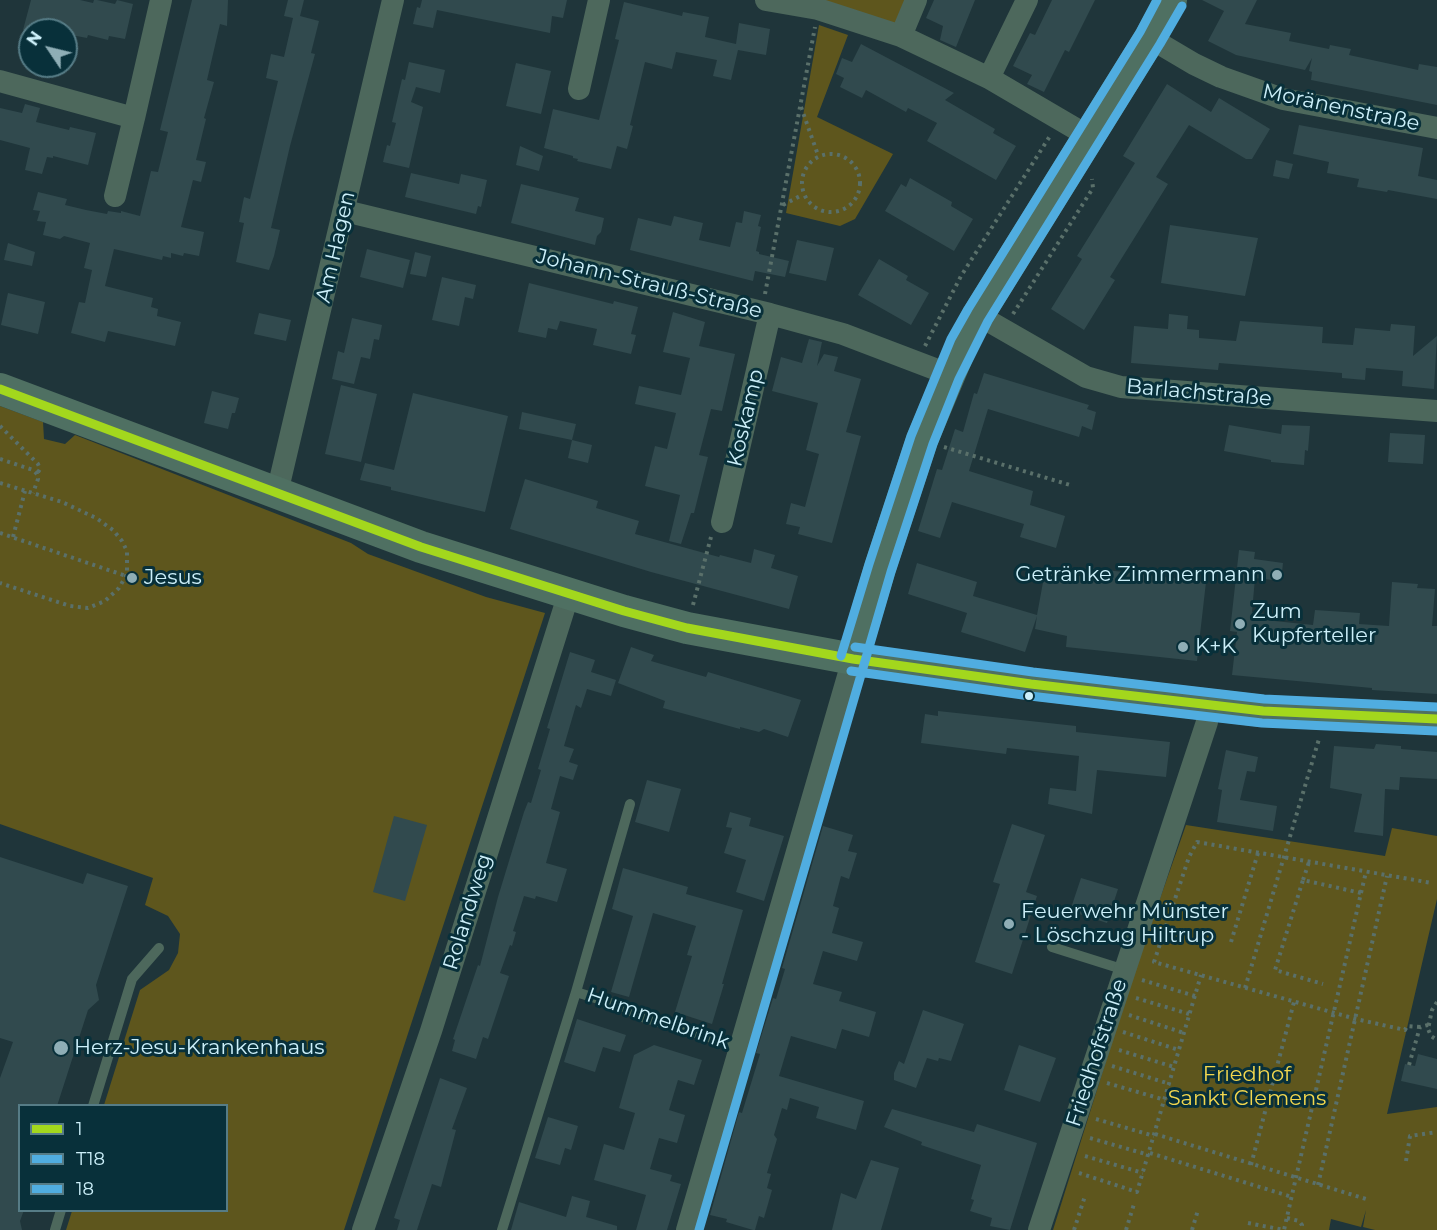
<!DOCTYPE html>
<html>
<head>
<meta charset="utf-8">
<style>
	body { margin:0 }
	#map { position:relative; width:1437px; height:1230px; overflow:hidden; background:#1f353a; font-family:Montserrat,sans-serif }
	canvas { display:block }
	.legend { position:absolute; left:18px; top:1104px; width:210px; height:108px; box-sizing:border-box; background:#08303a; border:2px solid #567c86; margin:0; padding:8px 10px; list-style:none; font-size:18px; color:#cceff9 }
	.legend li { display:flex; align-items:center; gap:12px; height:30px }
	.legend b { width:30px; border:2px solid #567c86 }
	.north { position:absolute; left:18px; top:18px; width:60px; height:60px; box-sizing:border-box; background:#08303a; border:2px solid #567c86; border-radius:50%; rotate:305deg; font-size:16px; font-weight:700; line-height:24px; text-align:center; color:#cceff9 }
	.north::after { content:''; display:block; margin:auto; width:21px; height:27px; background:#8faeb6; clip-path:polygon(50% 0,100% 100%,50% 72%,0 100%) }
</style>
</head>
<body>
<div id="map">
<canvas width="1437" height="1230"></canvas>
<ul class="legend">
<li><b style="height:8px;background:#a3d71d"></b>1</li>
<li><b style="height:8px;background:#50ade0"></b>T18</li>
<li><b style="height:8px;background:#50ade0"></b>18</li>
</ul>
<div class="north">N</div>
</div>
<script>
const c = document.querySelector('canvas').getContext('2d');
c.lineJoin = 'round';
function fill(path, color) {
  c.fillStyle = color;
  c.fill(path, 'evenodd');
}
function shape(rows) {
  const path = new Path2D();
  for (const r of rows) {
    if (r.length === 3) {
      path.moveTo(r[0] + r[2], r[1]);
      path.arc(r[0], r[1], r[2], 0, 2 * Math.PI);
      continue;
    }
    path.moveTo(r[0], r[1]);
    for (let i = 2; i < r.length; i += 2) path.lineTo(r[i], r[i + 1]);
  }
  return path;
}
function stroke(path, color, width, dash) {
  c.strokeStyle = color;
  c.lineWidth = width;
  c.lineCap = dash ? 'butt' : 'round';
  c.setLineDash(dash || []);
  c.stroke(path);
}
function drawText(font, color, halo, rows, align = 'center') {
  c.font = font + ' Montserrat,sans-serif';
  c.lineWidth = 6;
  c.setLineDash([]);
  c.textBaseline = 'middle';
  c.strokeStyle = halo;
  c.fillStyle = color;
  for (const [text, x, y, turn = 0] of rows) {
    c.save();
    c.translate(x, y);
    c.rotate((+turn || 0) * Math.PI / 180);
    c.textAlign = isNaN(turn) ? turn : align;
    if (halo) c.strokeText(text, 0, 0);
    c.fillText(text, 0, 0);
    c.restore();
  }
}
const green = shape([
	[820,0,916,0,901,36],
	[819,25,848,35,817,117,893,154,855,219,840,226,786,213],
	[0,406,43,422,44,439,65,444,75,435,351,543,368,554,486,597,545,613,344,1230,66,1230,72,1211,226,1210,226,1106,104,1105,140,990,169,970,178,953,180,934,168,916,145,905,153,878,0,824],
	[1186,825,1385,856,1392,828,1437,836,1437,899,1387,1114,1437,1107,1437,1230,1375,1230,1363,1227,1366,1210,1361,1227,1331,1219,1329,1230,1053,1230,1133,975]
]);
const building = shape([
	[31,0,80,0,93,3,94,0,97,0,115,4,117,0,133,4,125,39,109,36,108,40,88,35,87,38,66,34,66,30,23,30],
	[192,0,228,0,227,26,220,24,207,80,214,82,204,118,206,119,196,160,206,162,201,182,193,180,181,227,204,232,199,256,184,253,183,256,171,253,171,258,163,256,162,260,114,249,105,286,153,298,151,307,158,309,157,316,181,322,175,346,108,331,105,342,71,333,79,302,85,303,92,270,84,268,90,243,64,236,60,239,43,235,46,222,37,221,40,211,33,210,38,192,67,199,65,205,86,210,107,214,108,211,121,213,121,211,140,216,151,171,158,172,168,132,160,130],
	[288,0,304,0,300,16,319,21,311,53,315,54,290,146,271,228,280,230,274,256,269,270,236,262,244,223,239,222,244,197,250,199,278,81,266,78,271,54,284,57,293,18,284,16],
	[422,0,567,0,563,18,552,16,550,33,437,10,433,28,413,24,417,7,420,8],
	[934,0,975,0,956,47,940,40,943,26,926,18],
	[1052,0,1095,0,1069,52,1065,50,1044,92,1027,84,1032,75,1013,66,1030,33,1035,35],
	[1202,0,1257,0,1245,24,1291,33,1289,41,1329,49,1330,45,1351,49,1349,55,1418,70,1419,64,1437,67,1437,105,1311,80,1312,72,1309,71,1312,58,1305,70,1236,55,1208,41,1224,11],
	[624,2,682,16,683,12,709,17,705,37,736,44,739,23,770,29,766,55,738,50,731,80,713,76,717,60,676,52,672,69,645,62,630,125,633,126,627,149,617,146,611,169,577,161,578,159,573,158,573,156,544,148,553,109,599,120,619,40,615,39],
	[861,44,954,93,945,100,995,129,993,133,1016,146,996,180,927,141,937,123,908,108,906,112,866,90,862,98,840,87,844,78,836,74,842,58,852,62],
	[409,62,445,70,440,93,416,87,411,102,423,107,409,168,383,162,387,145,390,146,396,123,392,122,402,79,405,80],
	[516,63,551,71,541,114,506,106],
	[1167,84,1211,112,1219,98,1270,129,1252,159,1246,159,1189,125,1156,177,1168,184,1110,277,1115,280,1084,330,1051,309,1082,259,1077,256,1135,163,1123,156],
	[25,104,40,108,36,122,69,130,70,127,96,133,88,165,53,156,53,158,47,157,42,174,25,170,30,148,0,140,0,108,22,113],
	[1299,125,1423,148,1418,176,1437,180,1437,199,1388,190,1387,192,1357,187,1359,179,1327,173,1329,162,1293,154],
	[520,146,543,156,539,171,516,165],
	[1276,160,1293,164,1289,179,1273,176],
	[411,173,459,184,461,174,487,180,481,207,478,206,476,214,405,197],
	[910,178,952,202,951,206,973,219,954,251,885,211,901,184,906,187],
	[521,184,579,198,575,211,604,218,601,232,597,236,595,245,511,223],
	[744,211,761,215,758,226,761,227,756,251,759,252,759,254,789,261,785,277,755,271,753,281,630,250,638,218,671,226,674,216,703,223,699,240,730,247,736,222,742,223],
	[1170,225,1258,238,1245,296,1161,283],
	[797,240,834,248,826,281,789,273],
	[8,243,35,252,32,266,4,260],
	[367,249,410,260,403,288,360,277],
	[415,252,431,256,426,277,410,274],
	[879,259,908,276,906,280,929,293,911,325,858,295],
	[442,277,476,285,473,299,465,297,459,326,432,320],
	[529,283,613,304,614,301,638,307,631,334,636,335,631,354,593,345,597,329,560,321,557,330,548,328,546,338,518,332],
	[8,293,45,302,38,334,1,325],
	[673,312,705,322,699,346,735,354,722,411,711,409,699,455,708,457,694,513,691,513,681,544,669,541,680,495,645,486,655,446,667,449,676,413,635,404,639,386,681,395,690,358,663,352],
	[259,313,291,320,286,341,254,334],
	[1169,314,1188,316,1187,329,1199,330,1199,338,1236,341,1240,321,1323,327,1322,343,1353,345,1355,328,1390,331,1391,324,1415,326,1413,356,1437,336,1434,389,1402,386,1403,371,1366,368,1365,380,1342,378,1342,373,1219,363,1218,370,1131,363,1134,326,1168,329],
	[352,318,382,325,379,340,374,339,370,359,361,357,354,384,332,379,338,351,344,353],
	[809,339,822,342,817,366,824,354,838,357,834,371,861,379,846,432,861,436,832,543,798,534,800,527,786,524,791,503,805,507,819,454,806,450,818,403,772,391,781,357,802,363],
	[984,373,1089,405,1087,409,1096,412,1092,430,1082,426,1079,437,988,409,969,471,1033,491,1030,505,1065,516,1056,548,1020,537,1024,524,952,502,940,538,918,531,937,469,942,470,955,429,963,432,974,393,977,394],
	[341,385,377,394,361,462,325,454],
	[212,391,239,398,235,413,232,413,228,429,204,423],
	[413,393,508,416,485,512,391,490,391,487,360,480,365,463,394,470],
	[522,412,576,424,572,440,519,429],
	[1229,425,1281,434,1282,425,1310,426,1308,451,1305,450,1304,465,1271,462,1271,460,1224,451],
	[1390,433,1425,435,1423,464,1388,462],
	[572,440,592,445,588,463,568,458],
	[525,479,598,501,596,508,639,521,635,534,719,557,720,555,751,563,754,549,775,555,771,568,798,576,789,609,651,572,510,529],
	[1239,550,1255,552,1254,559,1283,563,1281,581,1255,578,1252,612,1266,614,1265,620,1313,625,1315,610,1360,613,1359,624,1389,626,1392,582,1418,584,1417,588,1435,589,1432,626,1437,626,1437,694,1372,690,1372,688,1232,675,1237,632,1230,631],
	[917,563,977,582,973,596,1037,615,1046,566,1089,579,1090,568,1206,582,1197,661,1066,647,1067,636,1035,629,1037,616,1025,652,961,632,967,613,908,594],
	[631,647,654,655,651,661,706,677,708,672,801,700,788,737,764,729,759,732,740,727,740,729,663,708,665,701,618,683],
	[570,652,595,660,591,672,616,680,611,696,587,689,581,708,576,705,564,746,574,749,569,762,578,765,573,780,560,776,551,809,560,812,546,863,567,869,557,902,536,896,535,899,524,896,513,931,516,932,512,946,510,945,500,973,509,976,488,1039,483,1037,476,1059,452,1051,455,1040,453,1039,478,965,480,966,498,897,524,812,528,802,531,803,541,770,538,769,550,729,547,728],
	[938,711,1076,726,1076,732,1170,742,1166,777,1097,770,1092,814,1048,804,1050,788,1076,791,1079,756,1007,748,1006,754,921,743,925,714,938,716],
	[1376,744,1401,746,1401,749,1437,752,1437,779,1400,777,1399,790,1385,789,1383,836,1354,832,1362,794,1330,788,1334,746,1374,749],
	[1226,750,1258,757,1255,772,1247,771,1240,800,1277,806,1273,831,1217,822,1222,790,1218,789],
	[647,780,681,789,669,832,635,822],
	[730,812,751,818,749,826,784,836,764,901,736,892,746,860,724,853,732,828,726,827],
	[394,816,427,825,405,901,373,892],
	[1012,824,1045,835,1026,892,1037,896,1012,974,975,962,1000,884,993,882],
	[823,826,853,835,848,851,857,853,849,879,841,876,833,906,839,908,832,933,863,942,857,961,823,951,813,984,842,992,839,1001,876,1012,869,1037,842,1029,836,1049,791,1036,779,1076,864,1101,856,1130,816,1118,819,1107,790,1098,787,1110,782,1108,774,1135,777,1139,767,1173,771,1174,767,1188,772,1190,764,1218,759,1216,755,1230,753,1230,726,1222,727,1219,710,1215,739,1112,742,1113,760,1054,756,1053,773,998,776,999,785,969,782,968],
	[0,857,83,884,87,873,128,886,96,985,99,1000,88,1010,57,1106,20,1106,20,1210,24,1210,20,1221,22,1230,0,1230,0,1078,13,1042,0,1038],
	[623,868,688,887,686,894,743,910,722,984,724,984,712,1024,675,1012,692,956,687,955,696,926,653,913,629,997,611,992,633,916,612,909],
	[1081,878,1118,889,1107,923,1070,911],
	[923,1010,964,1024,951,1061,939,1058,938,1061,927,1058,916,1088,894,1080,894,1073,899,1061,904,1064],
	[577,1019,626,1035,620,1052,603,1047,595,1072,564,1062],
	[654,1045,702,1060,694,1085,678,1080,669,1110,685,1115,677,1143,659,1138,650,1169,672,1175,670,1181,681,1184,667,1230,636,1230,646,1195,594,1180,604,1144,624,1150,635,1113,619,1108,634,1055],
	[1019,1045,1056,1058,1040,1102,1004,1090],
	[1418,1054,1437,1059,1437,1089,1401,1081,1405,1064,1415,1066],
	[440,1078,467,1088,452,1129,456,1130,441,1187,432,1184,417,1230,397,1230,400,1220,394,1218],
	[892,1109,974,1132,977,1124,1037,1143,1010,1230,990,1226,992,1218,970,1211,974,1200,971,1199,981,1165,921,1145,922,1142,884,1127],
	[548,1117,578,1126,571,1150,565,1148,560,1165,535,1158],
	[871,1160,899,1168,881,1230,832,1230,841,1193,856,1199],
	[572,1196,590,1201,586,1217,617,1226,617,1230,511,1230,519,1202,566,1217]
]);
const path = shape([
	[801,107,818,155],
	[831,183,29],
	[783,205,802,195],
	[765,294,815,27],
	[1013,314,1093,188,1092,179],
	[925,346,961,276,1050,136],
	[0,426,38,464,40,469,37,474],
	[944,447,1070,485],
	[0,459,33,470,37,474,38,479,33,493],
	[0,483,62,502,96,518,113,530,122,541,127,551,127,574,119,588,105,601,88,608,70,606,0,583],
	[0,533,126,576],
	[13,537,25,491],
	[693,605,711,537],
	[1303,880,1309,862],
	[1361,893,1366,872],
	[1231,942,1258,853],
	[1142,980,1195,996],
	[1245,988,1319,739],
	[1136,998,1189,1014],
	[1437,1002,1432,1010,1428,1029,1431,1036,1437,1040],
	[1129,1015,1184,1033],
	[1420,1027,1407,1026,1405,1030,1356,1019,1154,962,1189,857,1197,842,1432,883],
	[1123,1032,1179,1050],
	[1119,1050,1174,1067],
	[1409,1065,1420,1027,1428,1025],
	[1112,1066,1170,1084],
	[1107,1083,1165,1100],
	[1096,1119,1154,1136],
	[1155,1134,1366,1199],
	[1090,1138,1149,1155],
	[1150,1153,1292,1197],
	[1085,1156,1143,1173],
	[1406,1161,1410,1136,1437,1132],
	[1251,1165,1294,1002],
	[1079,1173,1137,1192,1201,975],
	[1318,1185,1387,876],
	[1287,1218,1299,1221,1302,1225,1301,1230],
	[1248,1223,1284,1230,1361,893,1303,880,1275,970,1323,984],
	[1074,1230,1085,1196],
	[1126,1230,1134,1204],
	[1192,1230,1198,1210]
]);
const lane = shape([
	[1052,947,1125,970],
	[576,992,624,1007,639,1016,741,1047],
	[93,1106,132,979,159,948],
	[55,1230,61,1210],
	[502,1230,576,992,630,804]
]);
const street = shape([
	[766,0,818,9,901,36,989,78,1088,136],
	[901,36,916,0],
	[1150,38,1194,64,1221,77,1283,99,1437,128],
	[989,78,1027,0],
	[0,81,134,118,161,0],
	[579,89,599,0],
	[115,196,134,118],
	[345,211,770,314,843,334,948,374],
	[978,315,1086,377,1121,387,1437,411],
	[277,493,393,0],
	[722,522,770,314],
	[363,1230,431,1031,569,593],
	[687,1230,853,659],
	[1039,1230,1207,722,1206,705]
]);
const secondary = shape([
	[0,389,421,547,624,611,687,628,853,659,1031,684,1263,711,1437,719],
	[853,659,880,568,922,440,962,345,978,315,1150,38,1171,0]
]);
const bus1 = shape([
	[0,389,421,547,624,611,687,628,853,659,1031,684,1263,711,1437,719]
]);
const bus2 = shape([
	[851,671,1030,696,1262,723,1436,731],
	[699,1230,891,572,933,444,959,379,988,321,1160,44,1182,6]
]);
const bus3 = shape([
	[855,647,1033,672,1264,699,1437,707],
	[841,656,869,564,911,436,951,339,968,309,1140,32,1157,0]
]);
const markers = [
	[1277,575,6,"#8faeb6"],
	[132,578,6,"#8faeb6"],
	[1240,624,6,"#8faeb6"],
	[1183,647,6,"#8faeb6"],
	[1029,696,5,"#cceff9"],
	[1009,924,6,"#8faeb6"],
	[61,1048,8,"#8faeb6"]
];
const streetNames = [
	["Moränenstraße",1341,108,12],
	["Am Hagen",336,247,-77],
	["Johann-Strauß-Straße",649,284,14],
	["Barlachstraße",1199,393,5],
	["Koskamp",746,418,-77],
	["Rolandweg",468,912,-73],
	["Hummelbrink",658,1019,19],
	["Friedhofstraße",1097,1053,-72]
];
const poiNames = [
	["Getränke Zimmermann",1265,575,"right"],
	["Jesus",144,578],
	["Zum",1252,612],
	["Kupferteller",1252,636],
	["K+K",1195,647],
	["Feuerwehr Münster",1021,912],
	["- Löschzug Hiltrup",1021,936],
	["Herz-Jesu-Krankenhaus",74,1048]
];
const parkNames = [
	["Friedhof",1247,1075],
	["Sankt Clemens",1247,1099]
];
fill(green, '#5e561d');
fill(building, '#314a4e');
stroke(path, '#5a706a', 4, [3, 4.5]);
stroke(lane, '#4d685c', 10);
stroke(street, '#4d685c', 22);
stroke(secondary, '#4f7062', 32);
stroke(bus1, '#a3d71d', 9);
stroke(bus2, '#50ade0', 9);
stroke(bus3, '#50ade0', 9);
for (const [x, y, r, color] of markers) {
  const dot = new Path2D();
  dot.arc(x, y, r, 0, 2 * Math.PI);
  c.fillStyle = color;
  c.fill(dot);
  stroke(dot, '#08303a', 2);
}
drawText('21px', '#cceff9', '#08303a', streetNames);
drawText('21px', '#cceff9', '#08303a', poiNames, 'left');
drawText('21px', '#f2d74e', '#08303a', parkNames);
</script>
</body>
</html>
